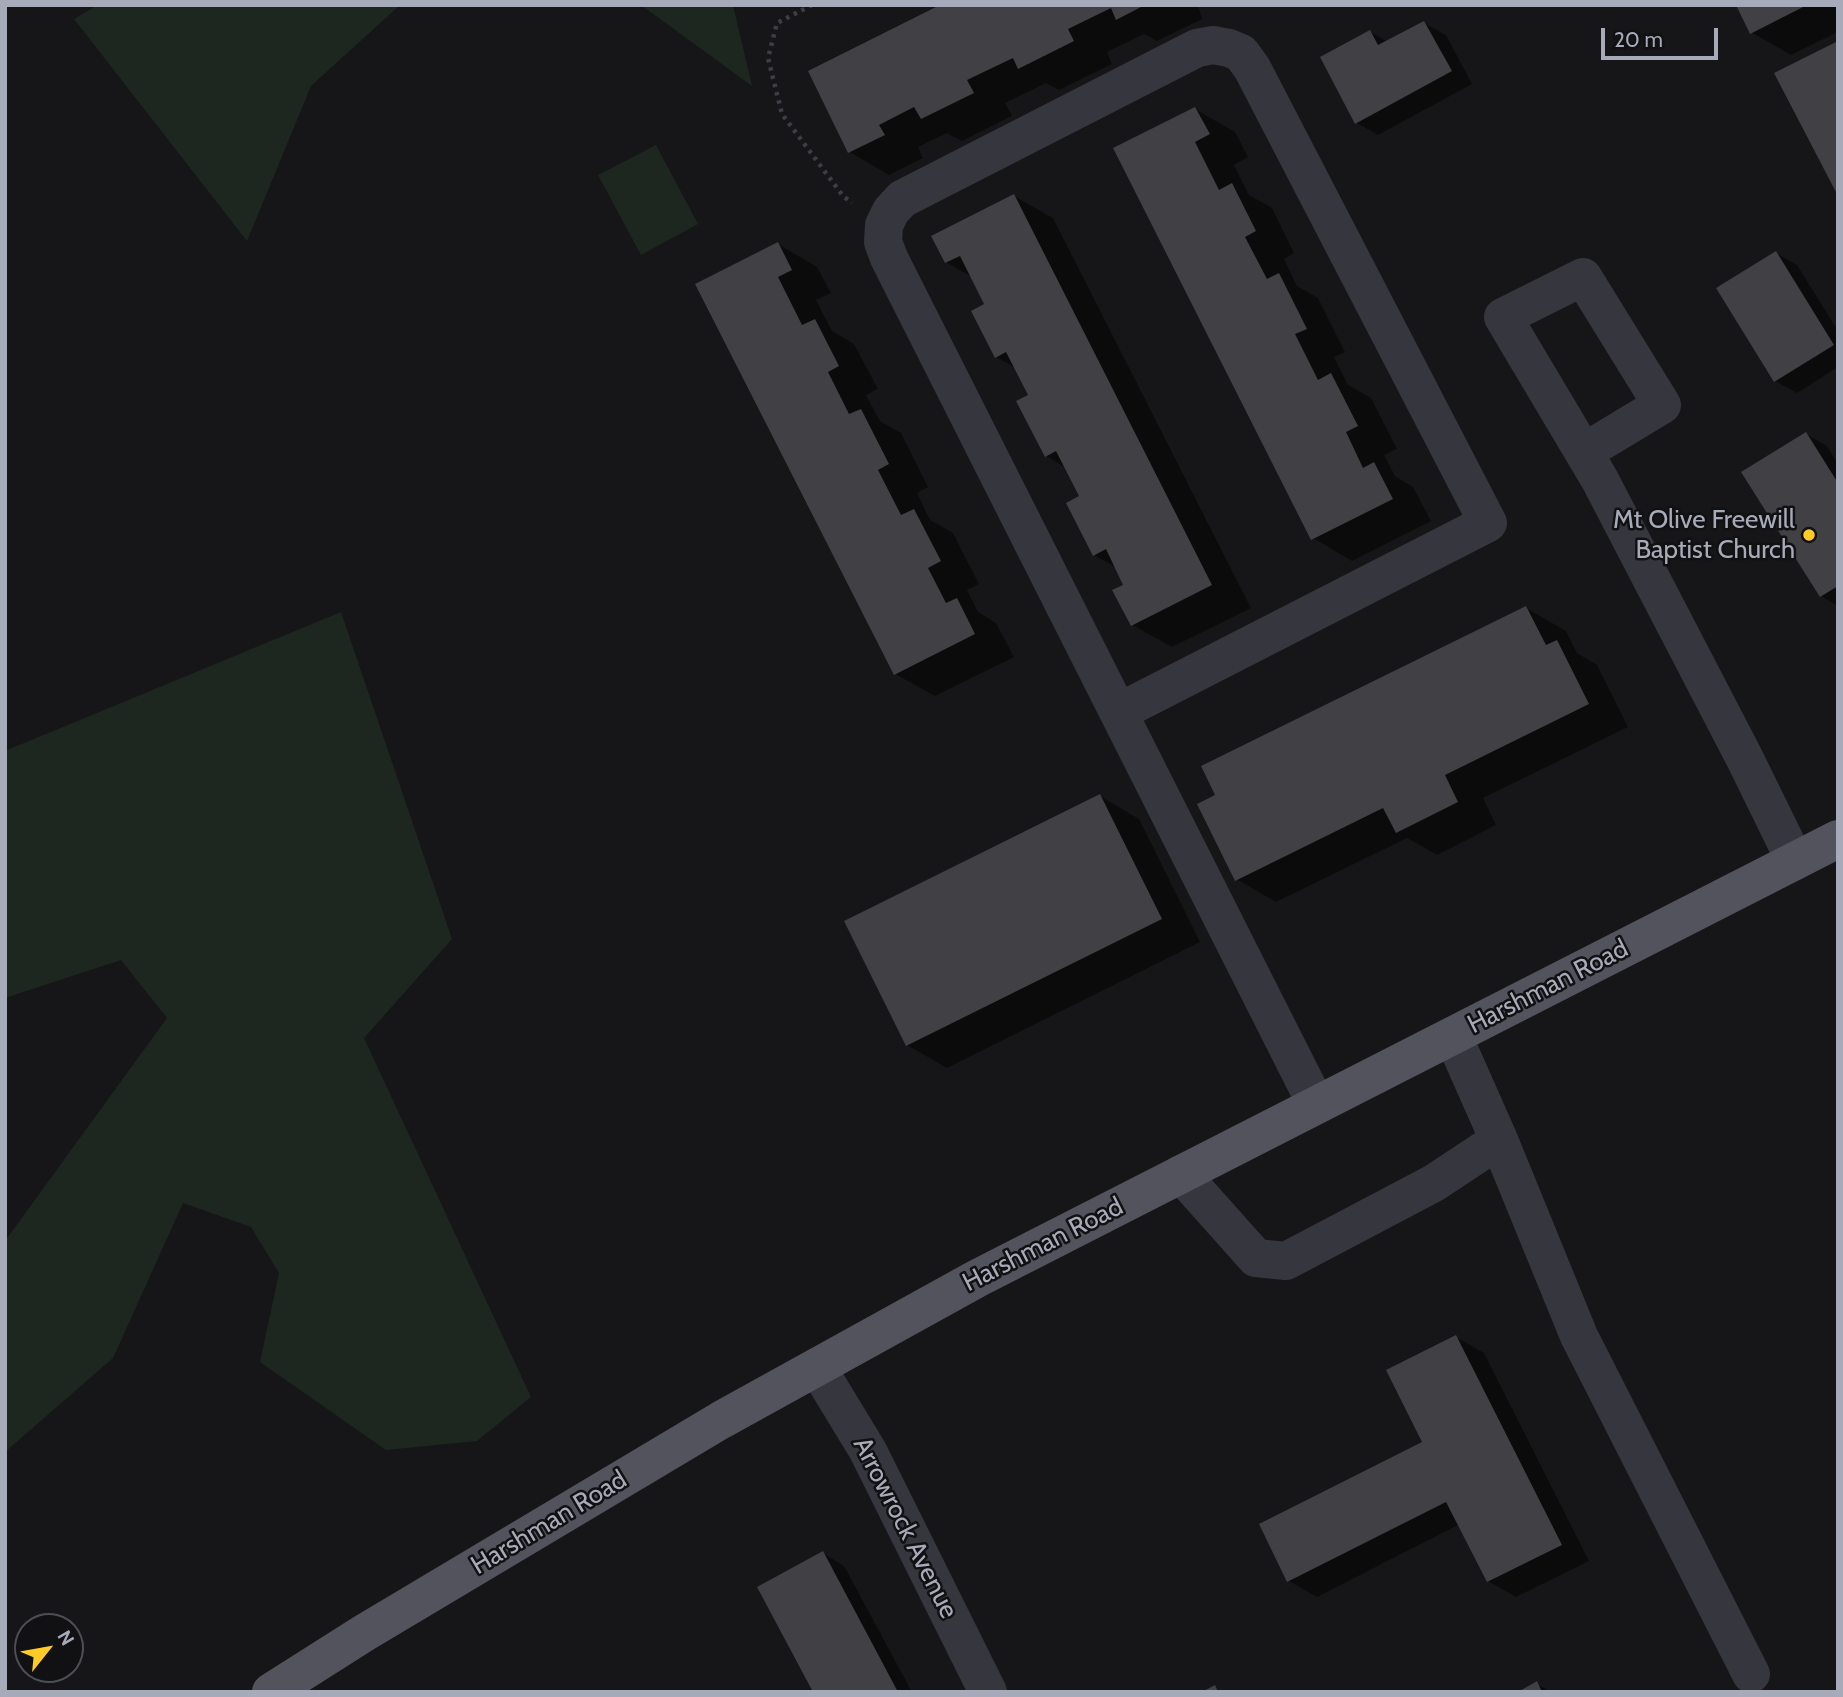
<!DOCTYPE html>
<html>
<head>
<meta charset="utf-8">
<style>
	body { margin:0 }
	#map { position:relative; width:1843px; height:1697px; overflow:hidden; background:#161618; font-family:Cabin,sans-serif }
	canvas { display:block }
	.frame { position:absolute; inset:0; border:7px solid #a7abb9; pointer-events:none }
	.north { position:absolute; left:14px; top:1613px; width:70px; height:70px; box-sizing:border-box; background:#111113; border:2px solid #4d4f55; border-radius:50%; rotate:59deg; font-size:19px; font-weight:700; line-height:28px; text-align:center; color:#a7abb9 }
	.north::after { content:''; display:block; margin:auto; width:24px; height:32px; background:#ffcb27; clip-path:polygon(50% 0,100% 100%,50% 72%,0 100%) }
	.scale { position:absolute; left:1601px; top:28px; width:117px; height:32px; box-sizing:border-box; border:4px solid #a7abb9; border-top:0; padding-left:9px; font-size:21px; line-height:24px; white-space:nowrap; color:#a7abb9; -webkit-text-stroke:5px #111113; paint-order:stroke }
</style>
</head>
<body>
<div id="map">
<canvas width="1843" height="1697"></canvas>
<div class="frame"></div>
<div class="north">N</div>
<div class="scale">20 m</div>
</div>
<script>
const c = document.querySelector('canvas').getContext('2d');
c.lineJoin = 'round';
function fill(path, color) {
  c.fillStyle = color;
  c.fill(path, 'evenodd');
}
function shape(rows) {
  const path = new Path2D();
  for (const r of rows) {
    path.moveTo(r[0], r[1]);
    for (let i = 2; i < r.length; i += 2) path.lineTo(r[i], r[i + 1]);
  }
  return path;
}
function stroke(path, color, width, dash) {
  c.strokeStyle = color;
  c.lineWidth = width;
  c.lineCap = dash ? 'butt' : 'round';
  c.setLineDash(dash || []);
  c.stroke(path);
}
function drawText(font, color, halo, rows, align = 'center') {
  c.font = font + ' Cabin,sans-serif';
  c.lineWidth = 5;
  c.setLineDash([]);
  c.textBaseline = 'middle';
  c.strokeStyle = halo;
  c.fillStyle = color;
  for (const [text, x, y, turn = 0] of rows) {
    c.save();
    c.translate(x, y);
    c.rotate((+turn || 0) * Math.PI / 180);
    c.textAlign = isNaN(turn) ? turn : align;
    if (halo) c.strokeText(text, 0, 0);
    c.fillText(text, 0, 0);
    c.restore();
  }
}
const green = shape([
	[98,5,400,5,311,86,247,241,74,19],
	[641,5,733,5,752,86],
	[656,145,698,224,641,255,598,175],
	[341,612,452,939,364,1038,531,1397,477,1441,386,1450,260,1362,279,1273,251,1227,183,1203,113,1358,5,1452,5,1241,167,1018,121,960,5,998,5,751]
]);
const shadow = shape([
	[944,5,1198,5,1202,19,1157,41,1144,34,1107,52,1112,64,1059,90,1046,83,1005,103,1012,116,962,141,947,133,918,147,923,158,889,175,850,152],
	[1738,5,1838,5,1838,32,1791,55,1751,32],
	[1424,23,1446,35,1472,84,1378,135,1357,123,1370,32,1388,42],
	[1195,109,1235,132,1248,157,1234,165,1249,195,1272,208,1294,253,1284,259,1297,286,1318,298,1345,352,1334,357,1348,385,1371,398,1397,449,1384,455,1395,476,1413,487,1431,521,1352,561,1313,538,1115,149],
	[1014,196,1053,218,1251,608,1172,647,1132,625,1125,585,1117,568,1094,555,1081,497,1066,468,1046,456,1030,396,1016,368,996,357,986,305,972,277,946,262],
	[778,244,817,267,831,293,816,300,832,331,854,344,878,389,866,395,880,421,901,433,928,487,917,493,930,520,953,533,979,584,967,590,978,612,996,623,1014,657,935,696,895,674,698,284],
	[1776,253,1797,265,1838,331,1838,367,1797,393,1775,381],
	[1806,434,1827,446,1838,464,1838,606,1821,596],
	[1526,608,1566,631,1577,653,1597,665,1628,727,1483,798,1496,825,1437,855,1407,838,1276,902,1236,879],
	[1100,796,1139,819,1200,942,947,1068,907,1045],
	[1456,1337,1484,1353,1589,1561,1516,1597,1488,1581,1460,1524,1317,1597,1289,1581,1424,1443],
	[823,1553,844,1566,912,1692,815,1692],
	[1537,1684,1551,1692,1522,1692]
]);
const building = shape([
	[940,5,1145,5,1116,20,1111,8,1068,29,1074,41,1018,69,1013,58,967,80,974,93,921,119,914,107,879,125,885,135,848,153,808,71],
	[1736,5,1807,5,1750,34],
	[1424,21,1452,71,1355,124,1320,57,1370,30,1378,45],
	[1836,42,1838,45,1838,196,1774,73],
	[1195,107,1210,134,1195,142,1219,190,1232,183,1256,231,1245,237,1267,279,1279,273,1307,329,1295,334,1318,380,1331,373,1358,426,1346,432,1363,468,1374,462,1393,499,1311,540,1113,148],
	[1014,194,1212,585,1131,626,1112,590,1123,585,1106,549,1093,556,1066,503,1079,496,1056,451,1045,457,1016,401,1028,395,1006,352,995,358,971,311,984,304,960,256,945,263,931,236],
	[778,242,792,270,778,277,802,325,815,319,839,366,828,372,849,414,861,409,889,464,878,470,901,515,914,509,941,561,928,568,946,603,957,598,975,634,894,675,695,284],
	[1776,251,1834,345,1774,382,1716,288],
	[1806,432,1838,483,1838,586,1820,597,1741,472],
	[1526,606,1546,645,1557,640,1589,704,1445,775,1458,802,1396,833,1383,808,1235,881,1197,804,1215,795,1201,766],
	[1100,794,1162,919,906,1046,844,921],
	[1456,1335,1562,1545,1487,1582,1446,1502,1287,1582,1259,1524,1422,1442,1386,1370],
	[823,1551,898,1692,813,1692,757,1587],
	[1537,1681,1542,1692,1518,1692],
	[1215,1685,1218,1692,1202,1692]
]);
const path = shape([
	[812,5,777,23,768,58,782,114,843,196,852,203]
]);
const minor = shape([
	[1584,452,1662,405,1583,277,1503,317,1600,480,1745,759,1795,861],
	[1119,712,1488,523,1252,68,1241,53,1229,48,1213,45,1197,48,902,199,891,211,884,225,883,242,889,258,1316,1104],
	[1453,1036,1499,1140,1579,1336,1751,1674],
	[1181,1174,1256,1258,1286,1261,1434,1183,1499,1140],
	[817,1367,868,1451,988,1692]
]);
const major = shape([
	[271,1692,364,1633,721,1420,978,1278,1838,839]
]);
const markers = [
	[1809,535,7,"#ffcb27"]
];
const poiNames = [
	["Mt Olive Freewill",1795,520],
	["Baptist Church",1795,550]
];
const streetNames = [
	["Harshman Road",1548,987,-27],
	["Harshman Road",1043,1245,-27],
	["Harshman Road",549,1523,-31],
	["Arrowrock Avenue",905,1528,63]
];
fill(green, '#1d271f');
fill(shadow, '#0007');
fill(building, '#404045');
stroke(path, '#3c3e45', 4.5, [3.5, 5]);
stroke(minor, '#36373e', 38);
stroke(major, '#52535d', 38);
for (const [x, y, r, color] of markers) {
  const dot = new Path2D();
  dot.arc(x, y, r, 0, 2 * Math.PI);
  c.fillStyle = color;
  c.fill(dot);
  stroke(dot, '#111113', 2.5);
}
drawText('26px', '#a7abb9', '#111113', poiNames, 'right');
drawText('26px', '#a7abb9', '#111113', streetNames);
</script>
</body>
</html>
